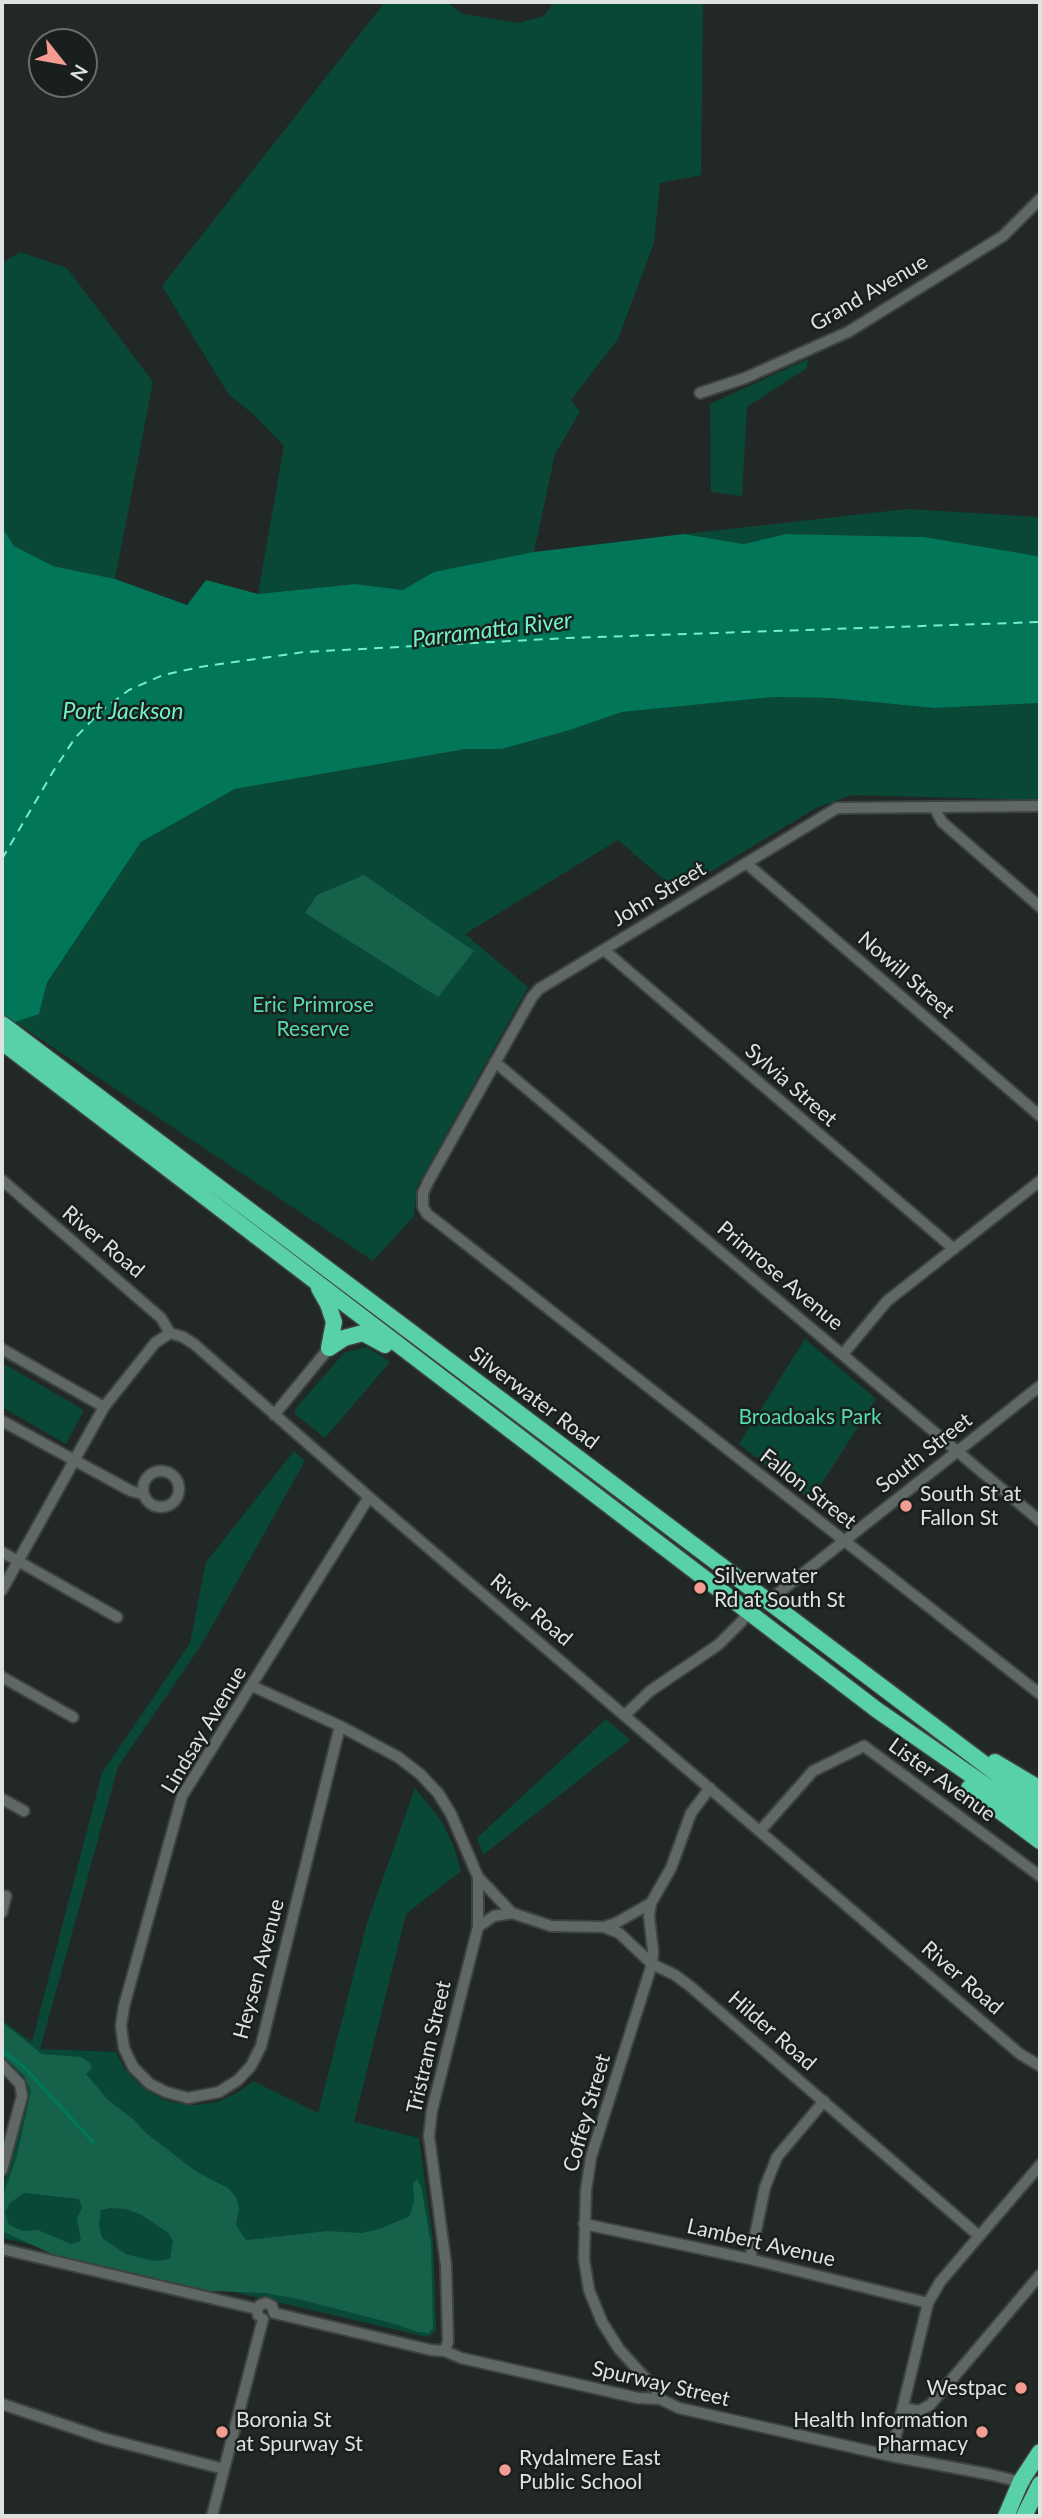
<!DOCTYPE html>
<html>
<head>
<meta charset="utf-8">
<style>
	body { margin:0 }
	#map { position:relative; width:1042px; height:2518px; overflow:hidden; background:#222826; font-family:Lato,sans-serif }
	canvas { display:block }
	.frame { position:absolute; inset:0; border:4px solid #dee2e1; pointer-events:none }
	.north { position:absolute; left:28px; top:28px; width:70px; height:70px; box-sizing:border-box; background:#191f1c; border:2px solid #686d6b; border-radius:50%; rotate:121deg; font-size:19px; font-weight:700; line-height:28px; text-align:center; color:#dee2e1 }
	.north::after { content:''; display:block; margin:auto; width:24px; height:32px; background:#f59c92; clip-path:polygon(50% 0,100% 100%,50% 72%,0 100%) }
</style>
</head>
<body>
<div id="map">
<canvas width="1042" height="2518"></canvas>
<div class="frame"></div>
<div class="north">N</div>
</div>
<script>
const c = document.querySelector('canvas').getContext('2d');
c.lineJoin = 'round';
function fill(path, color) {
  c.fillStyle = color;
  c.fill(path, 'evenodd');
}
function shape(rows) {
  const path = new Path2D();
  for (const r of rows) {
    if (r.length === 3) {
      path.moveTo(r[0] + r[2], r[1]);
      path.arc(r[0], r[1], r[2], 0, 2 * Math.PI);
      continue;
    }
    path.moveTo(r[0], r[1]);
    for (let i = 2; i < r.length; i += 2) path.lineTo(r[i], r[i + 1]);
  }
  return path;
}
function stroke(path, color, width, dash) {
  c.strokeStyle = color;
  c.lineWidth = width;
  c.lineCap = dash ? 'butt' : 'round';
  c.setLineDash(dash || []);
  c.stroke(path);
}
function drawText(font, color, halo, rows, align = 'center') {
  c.font = font + ' Lato,sans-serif';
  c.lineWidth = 5;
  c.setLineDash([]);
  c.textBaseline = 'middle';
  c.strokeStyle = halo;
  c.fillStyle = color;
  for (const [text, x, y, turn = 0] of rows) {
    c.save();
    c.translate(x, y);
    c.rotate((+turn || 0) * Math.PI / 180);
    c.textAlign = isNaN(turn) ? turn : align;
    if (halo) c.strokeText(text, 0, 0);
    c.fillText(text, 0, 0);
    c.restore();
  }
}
const green = shape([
	[385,2,446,2,463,14,519,23,544,16,554,2,703,2,701,175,660,183,654,243,618,339,571,400,580,412,555,454,534,552,403,590,355,584,258,594,284,446,253,414,229,395,162,286],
	[20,252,67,268,153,382,115,579,53,566,14,546,2,527,2,263],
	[808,359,807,368,747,407,742,496,711,492,710,404],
	[907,509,1040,517,1040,559,924,537,786,534,744,544,684,534],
	[774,697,831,698,934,708,1040,703,1040,800,852,795,816,808,680,890,675,889,618,840,465,934,528,987,417,1187,414,1216,373,1261,15,1022,40,1009,47,984,141,842,235,789,466,749,502,749,570,730,622,712],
	[805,1339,876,1399,811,1500,739,1444],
	[367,1347,390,1362,325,1438,295,1414,295,1409,344,1353],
	[2,1363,84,1410,66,1444,2,1407],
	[294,1451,305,1461,202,1644,118,1767,40,2049,116,2052,124,2068,137,2082,151,2093,170,2102,195,2105,217,2102,237,2093,253,2081,318,2113,367,1923,415,1788,441,1820,454,1847,461,1871,406,1914,354,2122,419,2138,433,2241,436,2327,434,2333,427,2337,2,2238,2,2190,27,2099,22,2081,10,2066,2,2059,2,2020,32,2042,102,1773,190,1643,206,1562],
	[606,1719,630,1740,483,1855,477,1838]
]);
const forest = shape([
	[364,875,474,951,438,997,305,913,317,895],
	[2,2022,42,2054,81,2057,90,2063,92,2068,86,2074,108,2100,133,2119,147,2134,197,2172,228,2188,236,2197,239,2208,236,2225,246,2240,328,2231,361,2233,380,2229,410,2216,414,2200,413,2184,417,2179,421,2186,431,2244,433,2328,429,2333,418,2332,395,2324,298,2299,265,2293,210,2291,52,2254,2,2231,2,2199,17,2155,31,2091,24,2075,2,2055],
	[24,2193,79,2199,82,2208,77,2218,81,2241,71,2244,38,2230,23,2231,9,2225,5,2212,10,2203],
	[110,2208,126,2209,142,2215,168,2233,173,2241,170,2259,154,2261,126,2254,102,2238,99,2226,101,2210]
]);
const water = shape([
	[2,527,14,546,53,566,115,579,187,605,206,580,258,594,355,584,403,590,434,572,534,552,684,534,744,544,786,534,924,537,1025,554,1040,557,1040,703,934,708,831,698,774,697,622,712,570,730,502,749,466,749,235,789,141,842,47,983,39,1014,15,1022,2,1044]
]);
const stream = shape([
	[2,2051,23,2066,93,2142]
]);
const ferry = shape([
	[2,859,54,770,75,738,101,711,129,690,163,675,200,667,304,652,568,638,1040,622]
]);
const minor = shape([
	[700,393,745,378,848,332,1003,236,1040,199],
	[1040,806,837,808,539,989,532,997,428,1182,423,1193,423,1207,427,1214,439,1223,1040,1694],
	[934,807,942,822,1040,907],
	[746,863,1040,1116],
	[604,950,954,1249],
	[495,1062,1040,1521],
	[2,1180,161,1318,170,1333,183,1337,194,1344,369,1497,1020,2054,1040,2066],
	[2,1349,104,1407],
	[843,1354,887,1301,1040,1181],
	[274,1415,329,1348],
	[2,1421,131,1491,143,1494],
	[161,1489,18],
	[2,1552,117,1617],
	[2,1590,104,1407,155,1343,170,1333],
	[767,1602,1040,1386],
	[2,1677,73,1717],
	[252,1686,340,1726,398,1757,420,1774,438,1793,451,1814,478,1877,512,1913],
	[625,1715,650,1691,718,1645,742,1621,748,1612],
	[340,1726,261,2046,251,2066,238,2080,219,2092,188,2098,166,2092,150,2084,133,2067,124,2048,121,2026,124,2006,182,1796,369,1497],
	[2,1799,24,1811],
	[760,1831,813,1771,864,1746,1040,1876],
	[651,1903,649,1916,653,1951,652,1964,591,2157,586,2190,584,2259,589,2290,602,2322,619,2349,658,2392,660,2399],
	[2,1912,6,1896],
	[478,1927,494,1916,512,1913,551,1926,604,1927,619,1933,652,1964,675,1975,691,1987,979,2236],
	[604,1927,616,1923,651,1903,671,1868,691,1813,710,1788],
	[2,2065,20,2084,22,2096,2,2170],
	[584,2224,750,2259,928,2303],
	[2,2249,257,2309],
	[750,2259,765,2187,777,2157,824,2101],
	[274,2313,431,2350,445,2351,461,2358,638,2398,660,2399,679,2408,891,2456,988,2474,1025,2483],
	[258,2315,257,2309,260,2305,266,2303,272,2306,274,2313],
	[445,2351,448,2341,446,2265,429,2136,432,2110,478,1927,478,1877],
	[2,2404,103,2438,224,2469],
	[903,2408,919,2411,930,2405,1040,2275],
	[891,2456,928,2303,940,2282,1040,2165],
	[212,2516,263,2319]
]);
const highway = shape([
	[2,1024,1040,1806],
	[2,1042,877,1710,1040,1823],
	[319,1288,328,1304,334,1322,329,1348],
	[329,1348,344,1338,363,1333,385,1345],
	[995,1762,1040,1789],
	[969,1788,1040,1841],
	[1006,2516,1021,2481,1040,2452],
	[1024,2516,1040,2484]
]);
const markers = [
	[906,1506,7,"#f59c92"],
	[700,1588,7,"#f59c92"],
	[1021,2388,7,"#f59c92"],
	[222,2432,7,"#f59c92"],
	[982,2432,7,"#f59c92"],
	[505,2470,7,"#f59c92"]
];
const streetNames = [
	["Grand Avenue",869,293,-30],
	["John Street",659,894,-31],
	["Nowill Street",906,975,41],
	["Sylvia Street",791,1085,41],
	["River Road",103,1242,40],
	["Primrose Avenue",780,1276,40],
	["Silverwater Road",534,1398,37],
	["South Street",924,1453,-38],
	["Fallon Street",808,1489,38],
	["River Road",531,1610,40],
	["Lindsay Avenue",204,1730,-59],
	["Lister Avenue",942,1780,36],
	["Heysen Avenue",259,1969,-75],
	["River Road",962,1978,41],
	["Hilder Road",772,2031,41],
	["Tristram Street",429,2047,-77],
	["Coffey Street",587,2113,-74],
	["Lambert Avenue",761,2243,13],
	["Spurway Street",661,2384,13]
];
const parkNames = [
	["Eric Primrose",313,1005],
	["Reserve",313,1029],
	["Broadoaks Park",810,1417]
];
const poiNames = [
	["South St at",920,1494],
	["Fallon St",920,1518],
	["Silverwater",714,1576],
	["Rd at South St",714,1600],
	["Westpac",1007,2388,"right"],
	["Boronia St",236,2420],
	["at Spurway St",236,2444],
	["Health Information",968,2420,"right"],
	["Pharmacy",968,2444,"right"],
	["Rydalmere East",519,2458],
	["Public School",519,2482]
];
const waterNames = [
	["Parramatta River",492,630,-7],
	["Port Jackson",123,712]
];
fill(green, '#094836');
fill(forest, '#15614a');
fill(water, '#017659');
stroke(stream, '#017659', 3.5);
stroke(ferry, '#71f1c5', 2, [9, 7]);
stroke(minor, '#3e4341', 14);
stroke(highway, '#3e4341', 19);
stroke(minor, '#606865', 10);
stroke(highway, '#59d1a8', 16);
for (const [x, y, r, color] of markers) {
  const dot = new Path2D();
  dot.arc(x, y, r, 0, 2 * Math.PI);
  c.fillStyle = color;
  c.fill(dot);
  stroke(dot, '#191f1c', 2.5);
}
drawText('21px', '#dee2e1', '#191f1c', streetNames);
drawText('21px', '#57daaf', '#191f1c', parkNames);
drawText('21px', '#dee2e1', '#191f1c', poiNames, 'left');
drawText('italic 23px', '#71f1c5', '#191f1c', waterNames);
</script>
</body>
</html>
